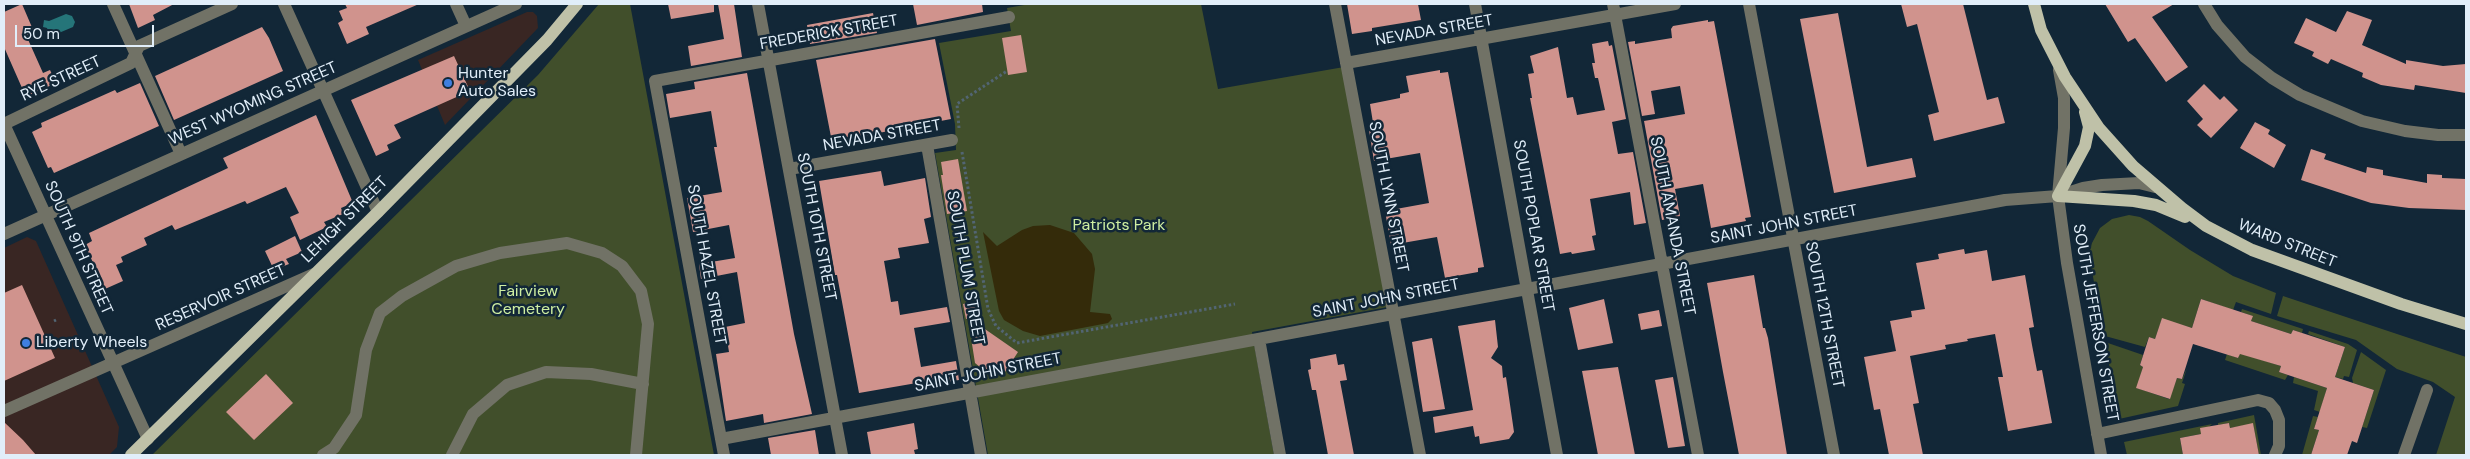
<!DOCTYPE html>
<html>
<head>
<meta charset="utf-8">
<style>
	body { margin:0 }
	#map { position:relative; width:2470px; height:459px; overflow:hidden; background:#122737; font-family:"DM Sans",sans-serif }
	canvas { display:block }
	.frame { position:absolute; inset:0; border:5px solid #e1eef9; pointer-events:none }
	.scale { position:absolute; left:15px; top:25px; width:139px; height:22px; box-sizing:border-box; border:2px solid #e1eef9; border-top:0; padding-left:6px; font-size:15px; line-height:18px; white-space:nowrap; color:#e1eef9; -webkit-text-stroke:4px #122737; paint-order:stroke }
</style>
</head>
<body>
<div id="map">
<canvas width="2470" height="459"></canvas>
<div class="frame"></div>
<div class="scale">50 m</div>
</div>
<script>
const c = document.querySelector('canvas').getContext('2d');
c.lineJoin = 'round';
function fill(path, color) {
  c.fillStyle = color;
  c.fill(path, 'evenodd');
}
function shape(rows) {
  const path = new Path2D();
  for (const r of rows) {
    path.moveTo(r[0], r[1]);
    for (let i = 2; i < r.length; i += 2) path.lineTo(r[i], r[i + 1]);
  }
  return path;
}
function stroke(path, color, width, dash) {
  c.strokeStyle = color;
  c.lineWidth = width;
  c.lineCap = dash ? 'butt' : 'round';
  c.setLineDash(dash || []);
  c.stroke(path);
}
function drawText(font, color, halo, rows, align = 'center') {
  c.font = font + ' "DM Sans",sans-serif';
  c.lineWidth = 5;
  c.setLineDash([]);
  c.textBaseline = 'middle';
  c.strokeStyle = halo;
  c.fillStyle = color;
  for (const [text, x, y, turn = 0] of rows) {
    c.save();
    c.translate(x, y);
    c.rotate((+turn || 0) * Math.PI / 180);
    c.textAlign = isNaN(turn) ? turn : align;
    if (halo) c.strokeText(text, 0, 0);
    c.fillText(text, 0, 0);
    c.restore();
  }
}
const commercial = shape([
	[527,12,533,12,537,16,538,28,445,125,418,60],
	[27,237,36,241,119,427,117,447,109,455,4,455,4,248]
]);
const green = shape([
	[599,4,630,4,714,455,152,455,538,75],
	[1030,4,1201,4,1218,89,1344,67,1388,307,1252,332,1274,455,988,455,935,153,956,150,955,124,939,43,1011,31,1007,8],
	[2129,215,2140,217,2148,221,2190,250,2233,276,2276,293,2271,314,2236,302,2233,310,2201,299,2192,328,2162,319,2155,339,2149,337,2145,347,2105,336,2103,333,2089,254,2092,243,2100,228,2112,219],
	[2283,296,2466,357,2466,455,2436,455,2455,397,2433,382,2397,369,2356,340,2277,316],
	[2242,309,2303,329,2302,333,2293,330,2291,334,2251,321,2252,316,2241,312],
	[2309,331,2348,344,2357,350,2349,377,2344,376,2343,379,2335,377,2345,347,2308,334],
	[2105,342,2143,355,2140,365,2143,367,2137,388,2169,399,2177,378,2182,379,2187,368,2182,383,2185,384,2178,406,2119,419],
	[2361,352,2386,370,2367,428,2362,427,2374,390,2353,383,2352,378],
	[2240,353,2281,366,2279,372,2288,375,2285,380,2225,360,2227,354,2238,358],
	[2294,377,2327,388,2320,412,2314,410,2318,391,2293,383],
	[2254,415,2261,455,2259,455,2253,424,2230,428,2229,423,2218,425,2218,423],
	[2313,416,2318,417,2314,429,2319,430,2311,455,2302,455],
	[2212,424,2201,434,2180,438,2183,455,2127,455,2124,442]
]);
const sand = shape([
	[1050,225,1074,233,1092,254,1095,269,1090,312,1110,314,1112,319,1108,323,1040,336,1023,331,1004,320,999,311,983,232,997,246,1022,230,1033,226]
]);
const water = shape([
	[66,14,72,16,75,22,73,27,54,35,49,34,47,28,43,27,44,20,49,21]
]);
const building = shape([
	[22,4,34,32,26,35,43,73,50,70,56,83,26,97,4,47,4,12],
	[129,4,174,4,153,15,155,20,138,28],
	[345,4,419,4,366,27,369,34,347,44,338,23,343,20,339,11,347,8],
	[668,4,714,4,714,12,671,19],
	[718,4,734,4,742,57,691,66,688,46,724,39],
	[913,4,982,4,983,12,917,25],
	[1347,4,1418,4,1421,20,1372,28,1372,31,1352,34],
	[1901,4,1963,4,1987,100,1998,97,2005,123,1934,141,1928,115,1939,112,1917,24,1907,27],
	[2105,4,2174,4,2152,17,2188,67,2166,82,2135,38,2128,42],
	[2347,11,2372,20,2362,45,2406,64,2406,60,2443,66,2466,64,2466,93,2415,85,2414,90,2381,85,2362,77,2363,73,2331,59,2328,64,2312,56,2314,52,2294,43,2306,18,2336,32],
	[873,13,877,33,810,44,807,25],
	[1838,13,1867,167,1912,158,1916,177,1834,193,1800,19],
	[1708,20,1708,22,1714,21,1751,217,1745,218,1746,221,1711,228,1703,184,1675,189,1680,216,1662,220,1644,121,1685,114,1680,86,1651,91,1655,114,1642,116,1628,42,1635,41,1635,44,1672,38,1671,29,1673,26],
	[262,27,269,38,283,71,174,120,155,76],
	[1021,35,1027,72,1008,75,1002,38],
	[935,39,951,119,832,142,816,60],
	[1608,41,1609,46,1612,45,1626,119,1612,122,1618,154,1633,152,1646,223,1634,225,1630,192,1590,199,1596,235,1592,236,1595,250,1572,254,1571,252,1560,254,1530,98,1532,98,1528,74,1534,73,1530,56,1558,47,1567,98,1573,97,1577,115,1605,110,1598,78,1595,78,1592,63,1595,63,1592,44],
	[454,56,470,91,394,125,401,138,387,145,389,150,376,156,351,100],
	[1440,70,1440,73,1448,72,1484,267,1478,268,1478,272,1445,278,1437,237,1391,245,1385,211,1429,203,1420,153,1374,161,1369,130,1374,129,1370,104,1400,98,1400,94,1409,92,1406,76],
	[747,73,794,334,812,414,764,423,763,414,726,421,716,354,729,352,725,327,745,323,737,272,701,279,699,264,735,258,729,225,693,232,687,198,722,192,714,147,717,147,711,111,670,118,666,94,695,89,694,82],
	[140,83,159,126,54,173,51,167,48,168,32,132,42,127,41,123,115,90,117,93],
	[2204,84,2220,100,2224,96,2238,110,2211,138,2197,125,2203,119,2187,101],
	[316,115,353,203,341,208,343,214,324,222,327,227,300,240,290,217,299,213,286,187,247,204,245,201,175,230,172,225,144,238,147,245,121,257,123,262,116,265,123,281,105,289,85,245,92,241,89,233,228,168,223,158],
	[2255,122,2270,130,2268,134,2286,145,2274,168,2240,148],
	[2311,149,2326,154,2324,159,2366,173,2367,167,2383,170,2383,175,2427,183,2427,174,2442,175,2442,178,2466,179,2466,210,2409,208,2371,203,2301,180],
	[958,159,967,211,947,214,941,175,943,175,941,162],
	[881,171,884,186,925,178,931,217,924,219,929,243,898,248,900,258,884,261,888,284,891,302,898,301,900,315,947,307,950,322,914,328,921,367,956,361,959,380,935,384,934,380,859,393,837,275,835,275,819,181],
	[295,236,302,252,286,259,289,264,274,270,265,251],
	[1964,249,1965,254,1987,250,1992,281,2025,275,2034,327,2029,328,2032,345,2037,371,2042,370,2052,423,2008,431,1998,377,2003,377,1995,334,1967,339,1968,341,1945,345,1946,349,1910,356,1919,403,1913,404,1923,455,1889,455,1880,409,1874,410,1864,357,1896,351,1890,321,1912,317,1911,311,1925,309,1916,263,1939,259,1938,254],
	[1754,275,1763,328,1765,328,1768,338,1787,455,1739,455,1723,372,1707,283],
	[22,285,55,358,4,381,4,293],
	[1604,299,1613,343,1578,350,1569,308],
	[2201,299,2253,316,2251,321,2291,334,2293,330,2345,347,2335,377,2374,390,2357,443,2352,441,2347,455,2311,455,2319,430,2314,429,2327,388,2279,372,2281,366,2240,354,2238,358,2193,344,2182,379,2177,378,2170,399,2136,388,2143,367,2140,365,2149,337,2155,339,2162,318,2192,328],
	[978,301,982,316,969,318,1018,352,1005,372,990,375,975,363,972,344,974,341,969,318,966,319,963,304],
	[1659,310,1662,326,1641,330,1638,314],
	[1495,320,1498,347,1491,358,1502,366,1503,378,1506,377,1514,432,1509,439,1480,444,1479,436,1475,437,1473,426,1435,433,1433,417,1473,410,1458,326],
	[1432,338,1445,409,1423,412,1412,342],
	[1336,354,1338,365,1344,364,1347,380,1340,381,1354,455,1328,455,1316,390,1312,390,1308,370,1311,369,1310,359],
	[1618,367,1635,455,1598,455,1582,371],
	[266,374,293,403,254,440,226,412],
	[1673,377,1685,446,1668,448,1655,380],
	[4,422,23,440,36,455,4,455],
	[914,423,918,449,914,450,915,454,871,455,867,432],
	[2229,423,2230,428,2253,423,2259,455,2183,455,2180,438,2201,434,2200,428],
	[815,430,819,455,771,455,768,438]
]);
const path = shape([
	[959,128,957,104,1007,71],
	[962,152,988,309,996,326,1017,343,1235,304],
	[54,321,56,320]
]);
const minor = shape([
	[113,4,181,154],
	[284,4,378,212],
	[456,4,466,26],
	[758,4,842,455],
	[1335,4,1420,455],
	[1475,4,1557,455],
	[1613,4,1698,455],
	[1749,4,1834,455],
	[2204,4,2217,25,2245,57,2272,78,2300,95,2362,121,2405,131,2438,135,2466,135],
	[1346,63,1675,4],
	[2059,70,2064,98,2064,128,2058,196,2067,263,2101,455],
	[927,145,981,455],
	[789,169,952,140],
	[4,234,516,4],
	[1259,339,1280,455],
	[4,411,314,274],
	[2097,434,2258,400,2269,403,2275,410,2279,420,2279,446,2275,455],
	[148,439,4,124,131,63,139,46,232,4],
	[721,439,2005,200,2058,196,2083,188,2102,185,2139,183,2155,187],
	[323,455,334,448,356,415,366,350,380,313,402,296,456,266,500,253,567,243,602,253,622,266,641,291,648,324,636,455],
	[452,455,473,414,507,385,546,372,591,374,643,384],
	[724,455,655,81,1009,17],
	[2404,455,2427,390]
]);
const major = shape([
	[2034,4,2041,30,2065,77,2099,128,2133,166,2182,208,2206,226,2252,250,2401,304,2466,324],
	[2085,112,2089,127,2085,146,2058,196,2134,201,2156,205,2185,217],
	[131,455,378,212,547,40,577,4]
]);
const markers = [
	[448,83,5,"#3f7fe0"],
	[26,343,5,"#3f7fe0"]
];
const streetNames = [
	["NEVADA STREET",1434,31,-10],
	["FREDERICK STREET",829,33,-10],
	["RYE STREET",61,79,-25],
	["WEST WYOMING STREET",253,104,-24],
	["NEVADA STREET",882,136,-10],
	["SOUTH LYNN STREET",1388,197,79],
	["LEHIGH STREET",345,220,-45],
	["SAINT JOHN STREET",1784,225,-11],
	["SOUTH POPLAR STREET",1533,226,80],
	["SOUTH AMANDA STREET",1672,226,79],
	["SOUTH 10TH STREET",816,227,79],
	["WARD STREET",2287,244,22],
	["SOUTH 9TH STREET",78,248,66],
	["SOUTH HAZEL STREET",706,265,80],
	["SOUTH PLUM STREET",965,268,80],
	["RESERVOIR STREET",221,298,-24],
	["SAINT JOHN STREET",1386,299,-11],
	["SOUTH 12TH STREET",1824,315,79],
	["SOUTH JEFFERSON STREET",2095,323,80],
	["SAINT JOHN STREET",988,373,-11]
];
const poiNames = [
	["Hunter",458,74],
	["Auto Sales",458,92],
	["Liberty Wheels",36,343]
];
const parkNames = [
	["Patriots Park",1119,226],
	["Fairview",528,292],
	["Cemetery",528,310]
];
fill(commercial, '#392623');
fill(green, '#414f2b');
fill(sand, '#342b0a');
fill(water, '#257579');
fill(building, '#d0938d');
stroke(path, '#526573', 3, [2.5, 2.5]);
stroke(minor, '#717266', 12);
stroke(major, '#bfc1a8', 12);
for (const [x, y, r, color] of markers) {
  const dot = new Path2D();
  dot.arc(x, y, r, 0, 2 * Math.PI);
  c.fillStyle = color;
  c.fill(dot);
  stroke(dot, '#122737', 2);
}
drawText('16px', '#e1eef9', '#122737', streetNames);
drawText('16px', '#e1eef9', '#122737', poiNames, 'left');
drawText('16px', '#ceeea1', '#122737', parkNames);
</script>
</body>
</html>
